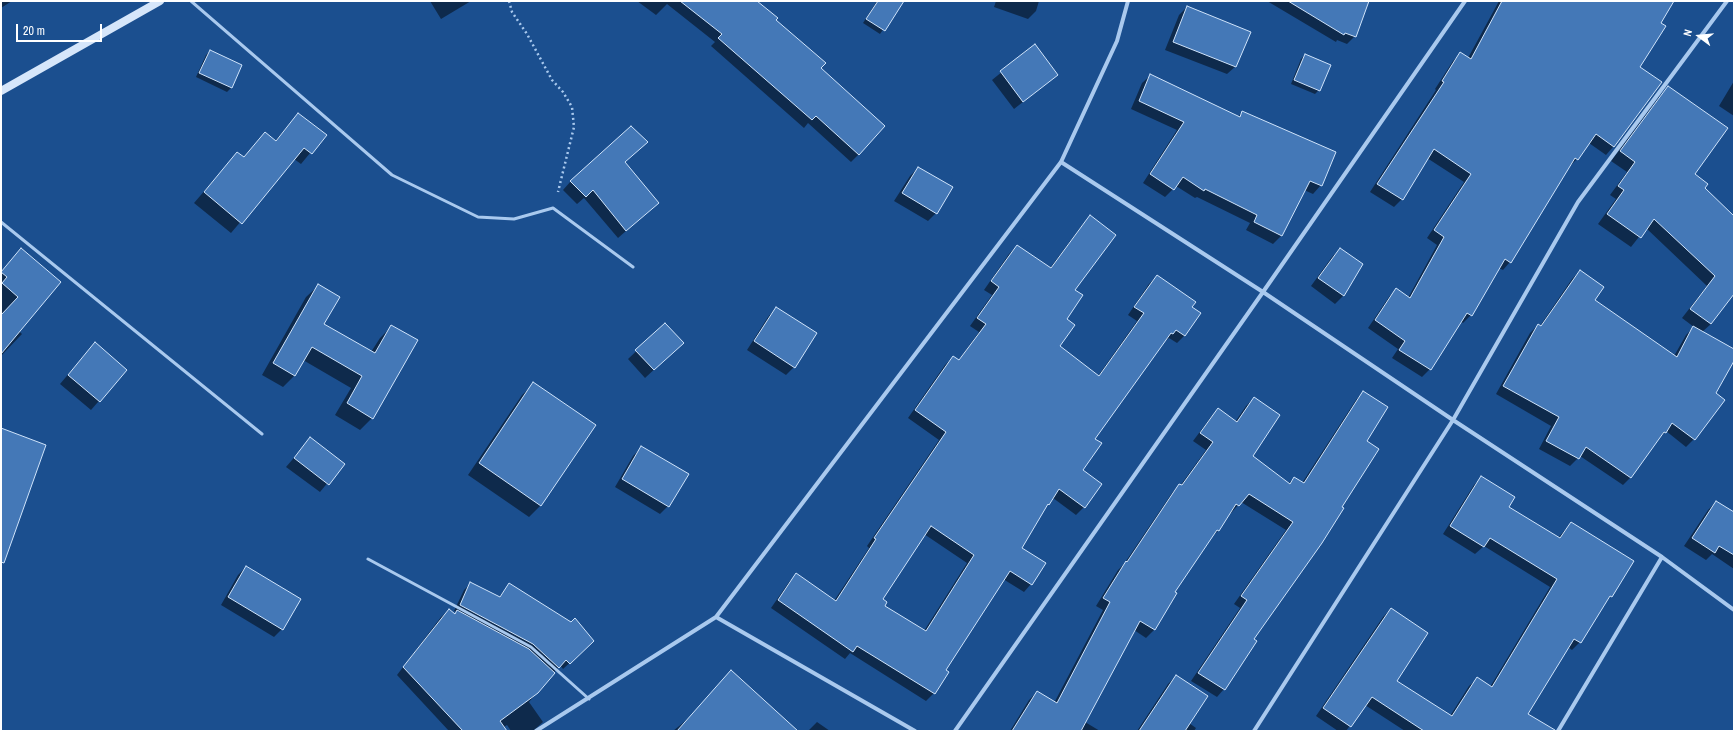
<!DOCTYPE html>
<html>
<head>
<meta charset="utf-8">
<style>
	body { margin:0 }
	#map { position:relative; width:1735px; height:732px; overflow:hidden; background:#1b4f8f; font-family:"Archivo Narrow",sans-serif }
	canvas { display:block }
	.frame { position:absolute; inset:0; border:2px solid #fff; pointer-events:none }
	.north { position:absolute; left:1679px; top:16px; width:40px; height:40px; -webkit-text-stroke:3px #1b4f8f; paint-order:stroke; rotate:286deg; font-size:11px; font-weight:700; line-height:16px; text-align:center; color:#fff }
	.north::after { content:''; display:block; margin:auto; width:14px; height:18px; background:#fff; clip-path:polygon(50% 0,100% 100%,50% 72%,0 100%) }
	.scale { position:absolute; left:16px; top:24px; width:86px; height:18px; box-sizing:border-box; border:2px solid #fff; border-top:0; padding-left:5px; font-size:12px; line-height:14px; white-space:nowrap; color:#fff; -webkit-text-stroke:3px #1b4f8f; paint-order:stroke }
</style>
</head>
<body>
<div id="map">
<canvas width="1735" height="732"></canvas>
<div class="frame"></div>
<div class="north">N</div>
<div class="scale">20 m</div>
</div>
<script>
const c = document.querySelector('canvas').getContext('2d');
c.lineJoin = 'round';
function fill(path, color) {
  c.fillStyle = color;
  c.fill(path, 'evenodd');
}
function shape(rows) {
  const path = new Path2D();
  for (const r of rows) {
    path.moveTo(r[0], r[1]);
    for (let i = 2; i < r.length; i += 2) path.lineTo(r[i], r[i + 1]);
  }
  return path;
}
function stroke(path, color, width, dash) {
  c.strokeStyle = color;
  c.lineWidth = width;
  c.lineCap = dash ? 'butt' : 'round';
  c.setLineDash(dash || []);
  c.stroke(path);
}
const shadow = shape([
	[1,1,12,1,1,8],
	[430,1,471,1,441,19],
	[637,1,755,1,775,20,819,68,859,154,851,162,808,123,804,128,711,46,715,42,667,4,656,15],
	[877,1,891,1,899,6,880,34,863,23],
	[996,1,1039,1,1036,11,1028,19,994,7],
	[1267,1,1367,1,1355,36,1347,44,1337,40,1336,42],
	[1499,1,1673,1,1660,23,1639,67,1661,83,1613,147,1606,155,1589,143,1577,159,1569,167,1568,167,1510,262,1503,270,1499,268,1471,315,1463,323,1460,321,1430,369,1422,377,1392,358,1398,349,1368,328,1389,297,1396,289,1408,298,1437,245,1427,238,1464,182,1427,158,1402,199,1394,207,1370,192,1436,90,1435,89,1453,61,1461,53,1468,58],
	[1187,7,1236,66,1227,74,1165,50,1179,15],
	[1035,45,1057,75,1014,109,992,80],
	[210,51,241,65,231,88,227,92,196,77,206,55],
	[1305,55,1319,90,1315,94,1291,84,1301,59],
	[1151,75,1238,117,1242,112,1321,185,1313,194,1304,190,1281,236,1273,244,1246,230,1250,223,1197,197,1195,198,1176,186,1165,197,1143,183,1177,130,1131,109,1142,83],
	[1734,81,1734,116,1719,106],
	[1668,88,1694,174,1704,188,1734,217,1734,292,1711,324,1702,332,1734,350,1734,359,1715,394,1694,439,1686,447,1666,431,1656,441,1631,477,1623,485,1580,456,1570,466,1539,449,1551,426,1496,394,1530,333,1538,325,1540,326,1572,279,1580,271,1594,300,1674,356,1686,335,1694,327,1682,318,1707,286,1646,228,1631,247,1598,224,1616,199,1610,195,1627,172,1611,161,1659,97],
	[298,114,325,135,301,164,294,159,231,233,194,203,237,153,243,158,265,133,275,141],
	[624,163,658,203,618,238,584,198,577,204,563,190,571,181],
	[918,168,936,213,928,221,894,201,910,176],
	[1090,217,1059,347,1098,376,1137,321,1128,315,1149,284,1157,276,1200,314,1184,336,1177,343,1169,338,1165,341,1094,439,1081,471,1084,507,1076,515,1053,498,1044,509,1021,548,1031,584,1024,592,1003,579,945,671,934,693,926,701,850,653,845,659,771,608,789,582,796,575,834,601,869,548,867,546,939,440,908,418,945,365,953,357,958,361,979,332,970,326,992,295,984,290,1009,254,1017,246,1050,268,1083,224],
	[924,534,967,563,924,631,883,606,881,599],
	[21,249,19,331,22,334,1,356,1,272],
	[1340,249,1362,265,1343,296,1335,304,1311,286,1332,257],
	[318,286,323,325,371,352,380,338,392,326,372,418,360,430,335,415,351,388,303,360,295,375,283,387,262,375,306,297],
	[776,308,794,367,786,375,747,350,768,317],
	[665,324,674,351,645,378,628,359],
	[87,352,126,370,91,410,60,384],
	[534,384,541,505,529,517,468,475,522,395],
	[1363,392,1365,441,1224,689,1217,697,1191,681,1240,608,1234,604,1286,530,1241,502,1231,513,1230,512,1218,531,1209,539,1174,592,1176,594,1154,630,1146,638,1134,630,1085,722,1100,731,1010,731,1029,700,1037,692,1054,703,1103,610,1096,606,1118,570,1124,564,1172,493,1179,485,1180,486,1206,450,1193,441,1211,417,1218,409,1235,422,1246,406,1254,398,1251,456,1288,484,1294,478,1302,483,1356,400],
	[310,439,343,464,320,492,286,467],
	[641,448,668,506,660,514,615,487,633,456],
	[1482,477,1507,508,1558,538,1571,523,1611,596,1604,604,1580,642,1572,650,1568,647,1527,714,1539,731,1405,731,1365,705,1346,731,1338,731,1316,716,1383,617,1391,609,1395,681,1450,716,1469,686,1477,679,1490,687,1550,587,1484,546,1475,554,1443,534,1474,485],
	[1716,502,1734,513,1734,569,1712,554,1706,560,1684,546,1708,510],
	[246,567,282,629,274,637,221,605,238,575],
	[470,584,499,597,509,585,587,647,563,669,560,665,529,702,543,722,533,731,511,731,507,725,498,731,449,731,397,675,441,617,449,610,454,615,457,612,454,611,464,590],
	[1176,676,1189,723,1196,728,1194,731,1137,731,1168,684],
	[689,718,779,731,673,731],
	[817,722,830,731,808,731]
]);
const building = shape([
	[680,1,757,1,778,18,776,20,826,63,821,68,885,126,859,155,816,116,812,120,718,38,722,34,680,1],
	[878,1,904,1,885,31,866,19,878,1],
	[1288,1,1369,1,1356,37,1345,33,1344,35,1288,1],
	[1502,1,1674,1,1661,23,1666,26,1640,67,1662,82,1614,147,1596,134,1578,160,1575,158,1511,263,1505,259,1472,316,1467,313,1431,370,1399,350,1405,341,1375,320,1396,288,1410,298,1444,237,1434,230,1471,174,1434,149,1403,200,1377,184,1444,82,1442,81,1460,52,1471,59,1502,1],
	[1187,6,1251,32,1236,67,1173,42,1187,6],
	[1035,44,1058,75,1023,102,1000,71,1035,44],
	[210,50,242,65,232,88,199,73,210,50],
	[1305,54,1331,65,1320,91,1294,80,1305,54],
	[1150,74,1240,117,1242,111,1336,152,1322,186,1310,181,1282,236,1254,222,1257,215,1205,189,1204,191,1183,177,1174,190,1150,174,1184,122,1139,101,1150,74],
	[1668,86,1728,128,1695,174,1708,184,1705,188,1734,216,1734,294,1711,324,1690,309,1715,276,1654,219,1641,238,1607,214,1624,190,1618,186,1635,162,1620,151,1668,86],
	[298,113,327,135,312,154,304,148,242,224,204,192,237,152,244,157,265,132,276,141,298,113],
	[631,126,648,142,625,162,659,203,626,231,593,190,586,197,570,181,631,126],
	[918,167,953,187,937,214,902,193,918,167],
	[1090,215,1116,235,1075,290,1083,295,1067,319,1075,325,1060,346,1099,376,1144,313,1134,307,1157,275,1196,302,1192,307,1201,313,1185,336,1176,330,1173,334,1171,333,1095,439,1102,443,1083,470,1102,484,1085,508,1059,489,1049,505,1048,504,1022,548,1046,563,1032,585,1010,571,946,670,949,672,935,694,857,646,853,652,778,600,796,573,836,601,876,539,874,538,946,432,915,410,953,356,959,360,986,324,977,318,999,287,991,281,1017,245,1051,268,1090,215],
	[931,526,974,555,926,631,885,606,887,602,883,599,931,526],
	[21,248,61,282,1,354,1,315,18,297,2,283,7,277,1,272,21,248],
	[1340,248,1363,264,1344,296,1318,278,1340,248],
	[1580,270,1604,287,1595,300,1677,357,1693,326,1734,349,1734,361,1716,393,1725,400,1695,440,1672,423,1666,433,1664,432,1631,478,1586,447,1579,459,1546,441,1559,417,1503,386,1538,324,1541,326,1580,270],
	[318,284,340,297,324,324,375,353,391,325,418,340,373,419,347,403,362,376,312,347,295,376,273,363,318,284],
	[776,307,817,333,795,368,754,341,776,307],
	[665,323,684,343,654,370,635,350,665,323],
	[95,342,127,370,100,402,68,375,95,342],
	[533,382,596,425,541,506,479,463,533,382],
	[1363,391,1388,407,1367,441,1379,449,1342,507,1344,508,1322,543,1254,639,1257,641,1225,690,1198,673,1247,600,1241,596,1293,522,1249,494,1239,506,1236,504,1219,531,1217,530,1175,592,1177,593,1155,630,1140,621,1081,731,1012,731,1037,691,1057,703,1110,602,1103,598,1126,561,1127,562,1179,484,1182,485,1213,442,1200,433,1218,408,1237,422,1254,397,1280,415,1253,456,1290,484,1294,477,1304,483,1363,391],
	[1,428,46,445,4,563,1,562,1,428],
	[310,437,345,464,329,485,294,458,310,437],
	[641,446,689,474,669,507,622,479,641,446],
	[1481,476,1515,497,1509,507,1560,538,1571,522,1634,561,1612,597,1610,596,1581,643,1574,639,1528,714,1555,730,1555,731,1424,731,1372,697,1351,727,1323,708,1391,608,1428,633,1397,681,1452,716,1477,677,1492,687,1557,579,1490,538,1484,547,1450,526,1481,476],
	[1716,501,1734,512,1734,555,1719,546,1715,553,1692,538,1716,501],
	[246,566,301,599,283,630,228,597,246,566],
	[470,582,500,597,509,583,571,622,575,618,594,641,570,664,566,660,559,668,533,644,460,605,470,582],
	[449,609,455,614,457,610,529,649,555,673,538,693,500,721,507,731,463,731,403,667,449,609],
	[731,670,798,731,677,731,731,670],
	[1176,675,1208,696,1185,731,1139,731,1176,675]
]);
const path = shape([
	[509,1,512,12,527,34,552,80,563,92,572,107,574,127,558,192]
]);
const lane = shape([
	[191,1,392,175,478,217,514,219,553,208,633,267],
	[1,222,262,434],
	[368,559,531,647,589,699]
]);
const street = shape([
	[1061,162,1263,292,1453,420,1662,557,1734,610],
	[716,617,915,731],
	[536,731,716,617,1061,162,1117,41,1128,1],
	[955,731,1263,292,1465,1],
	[1254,731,1453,420,1578,202,1727,1],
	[1558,731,1662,557]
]);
const secondary = shape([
	[1,91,160,1]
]);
fill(shadow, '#0007');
fill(building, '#4478b7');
stroke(building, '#cfe3fa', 1);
stroke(path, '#a9c9ee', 2.5, [2, 3]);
stroke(lane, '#a9c9ee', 3);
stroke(street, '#a9c9ee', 4);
stroke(secondary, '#d6e6fa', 8);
</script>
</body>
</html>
